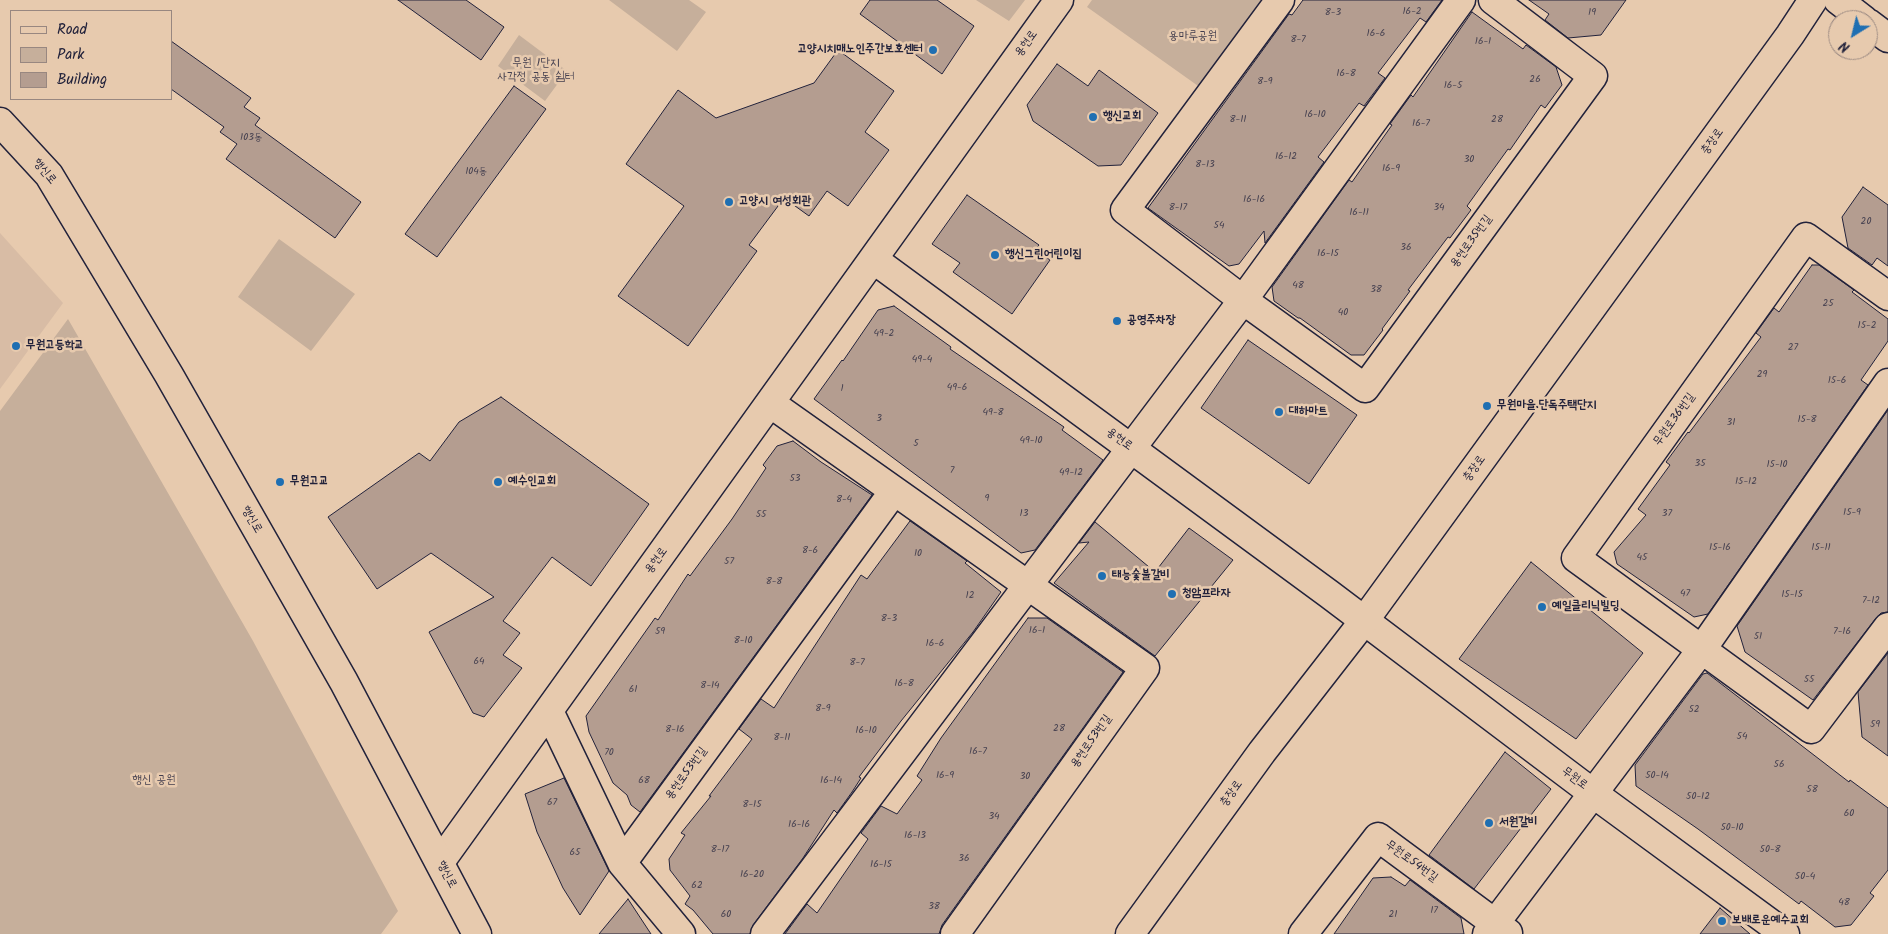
<!DOCTYPE html>
<html>
<head>
<meta charset="utf-8">
<style>
	body { margin:0 }
	#map { position:relative; width:1888px; height:934px; overflow:hidden; background:#e7caae; font-family:Kalam,sans-serif }
	canvas { display:block }
	.legend { position:absolute; left:10px; top:10px; width:162px; height:90px; box-sizing:border-box; background:#e7caae; border:1px solid #988780; margin:0; padding:6px 9px; list-style:none; font-size:15px; color:#22223b }
	.legend li { display:flex; align-items:center; gap:10px; height:25px }
	.legend b { width:25px; border:1px solid #988780 }
	.north { position:absolute; left:1828px; top:10px; width:50px; height:50px; box-sizing:border-box; background:#e7caae; border:1px solid #988780; border-radius:50%; rotate:216deg; font-size:14px; font-weight:700; line-height:20px; text-align:center; color:#22223b }
	.north::after { content:''; display:block; margin:auto; width:18px; height:22px; background:#1f6fb2; clip-path:polygon(50% 0,100% 100%,50% 72%,0 100%) }
</style>
</head>
<body>
<div id="map">
<canvas width="1888" height="934"></canvas>
<ul class="legend">
<li><b style="height:6px;background:#e7caae"></b>Road</li>
<li><b style="height:14px;background:#c6af9b"></b>Park</li>
<li><b style="height:14px;background:#b49d90"></b>Building</li>
</ul>
<div class="north">N</div>
</div>
<script>
const c = document.querySelector('canvas').getContext('2d');
c.lineJoin = 'round';
function fill(path, color) {
  c.fillStyle = color;
  c.fill(path, 'evenodd');
}
function shape(rows) {
  const path = new Path2D();
  for (const r of rows) {
    path.moveTo(r[0], r[1]);
    for (let i = 2; i < r.length; i += 2) path.lineTo(r[i], r[i + 1]);
  }
  return path;
}
function stroke(path, color, width, dash) {
  c.strokeStyle = color;
  c.lineWidth = width;
  c.lineCap = dash ? 'butt' : 'round';
  c.setLineDash(dash || []);
  c.stroke(path);
}
function drawText(font, color, halo, rows, align = 'center') {
  c.font = font + ' Kalam,"Poor Story",sans-serif';
  c.lineWidth = 5;
  c.setLineDash([]);
  c.textBaseline = 'middle';
  c.strokeStyle = halo;
  c.fillStyle = color;
  for (const [text, x, y, turn = 0] of rows) {
    c.save();
    c.translate(x, y);
    c.rotate((+turn || 0) * Math.PI / 180);
    c.textAlign = isNaN(turn) ? turn : align;
    if (halo) c.strokeText(text, 0, 0);
    c.fillText(text, 0, 0);
    c.restore();
  }
}
const built = shape([
	[0,233,63,303,0,389]
]);
const green = shape([
	[609,0,689,0,706,12,677,51],
	[976,0,1025,0,1009,21],
	[1092,0,1269,0,1201,88,1087,7],
	[519,35,567,71,545,101,498,66],
	[279,239,355,294,311,351,238,297],
	[68,319,253,641,398,911,381,934,0,934,0,411]
]);
const building = shape([
	[398,0,466,0,504,27,481,60,398,0],
	[870,0,937,0,974,26,942,74,860,14,870,0],
	[1303,0,1442,0,1426,22,1420,18,1378,73,1385,78,1364,106,1359,103,1318,157,1324,162,1265,243,1264,231,1239,264,1229,266,1148,208,1289,14,1292,15,1303,0],
	[1529,0,1626,0,1601,35,1568,38,1545,20,1549,14,1529,0],
	[1472,12,1523,49,1526,45,1556,67,1562,85,1545,108,1541,105,1510,150,1508,149,1467,206,1471,210,1450,238,1448,237,1408,290,1410,291,1382,329,1383,330,1364,355,1351,355,1300,318,1298,318,1274,301,1272,287,1349,180,1352,182,1392,125,1390,124,1411,95,1413,97,1472,12],
	[171,41,251,98,244,107,260,118,255,125,361,202,335,238,226,159,237,144,220,132,224,127,171,89,171,41],
	[838,50,894,91,865,132,889,150,848,206,827,191,809,216,784,198,749,245,757,251,688,346,618,296,684,206,626,164,678,90,716,118,814,83,838,50],
	[1057,64,1088,86,1099,70,1158,113,1121,165,1098,166,1033,121,1027,105,1057,64],
	[514,86,546,109,437,257,405,234,514,86],
	[1863,187,1888,205,1888,266,1877,258,1872,265,1848,248,1842,217,1863,187],
	[967,195,1039,245,1035,250,1050,260,1012,314,953,272,960,263,932,244,967,195],
	[1812,265,1819,265,1854,290,1852,292,1888,319,1888,341,1861,380,1868,385,1708,614,1694,617,1617,564,1614,552,1646,515,1638,509,1670,465,1666,462,1688,432,1689,433,1761,337,1756,333,1774,308,1779,312,1812,265],
	[894,306,951,347,950,349,1064,427,1062,430,1103,460,1035,550,1021,553,814,399,842,360,843,361,878,310,894,306],
	[1248,340,1357,415,1309,484,1201,408,1248,340],
	[501,397,649,504,591,586,552,557,503,621,520,633,503,655,522,668,484,717,473,713,429,632,494,597,431,553,377,589,328,517,419,453,430,461,459,422,501,397],
	[1888,410,1888,612,1881,613,1876,618,1813,700,1745,652,1737,626,1888,410],
	[793,441,821,462,872,495,640,812,631,805,627,795,613,783,589,732,586,716,655,618,658,620,688,574,690,576,732,519,766,468,763,465,777,446,793,441],
	[910,521,967,561,965,563,1001,592,973,632,901,721,859,777,861,778,852,792,837,813,834,810,803,858,753,925,750,934,713,934,693,910,685,904,690,896,670,870,669,859,685,835,681,833,711,796,709,796,752,739,739,729,761,699,774,708,861,575,867,579,910,521],
	[1095,522,1155,572,1189,528,1233,560,1155,656,1054,583,1089,542,1079,543,1095,522],
	[1531,562,1643,653,1576,739,1459,659,1531,562],
	[1028,618,1047,618,1123,672,942,925,939,934,785,934,807,904,817,913,868,839,861,833,881,806,897,814,922,780,917,776,941,738,1028,618],
	[1888,653,1888,756,1862,737,1858,692,1888,653],
	[1707,673,1849,782,1850,780,1888,808,1888,870,1870,893,1874,896,1851,925,1835,927,1801,901,1799,904,1698,829,1636,786,1635,765,1703,674,1707,673],
	[1505,752,1551,789,1474,889,1429,855,1505,752],
	[564,778,609,871,580,915,563,888,537,832,525,794,564,778],
	[1391,877,1405,886,1410,880,1461,918,1464,934,1334,934,1373,878,1391,877],
	[628,899,651,934,599,934,628,899],
	[1720,908,1750,934,1700,934,1720,908]
]);
const minor = shape([
	[1280,0,1125,210,1243,300,1365,388,1593,76,1493,0],
	[873,259,1329,594,1594,794,1785,934],
	[1888,296,1806,237,1576,558,1811,729,1888,627],
	[770,403,1145,668,955,934],
	[549,711,622,863,681,934],
	[440,862,1059,0],
	[622,863,894,491],
	[765,934,1243,300,1461,0],
	[1303,934,1378,837,1508,933],
	[1487,934,1702,649,1888,383]
]);
const secondary = shape([
	[1838,0,1864,20],
	[1868,23,1888,38],
	[0,122,49,175,169,375,344,682,477,934]
]);
const primary = shape([
	[1130,934,1262,752,1364,621,1790,35,1813,0]
]);
const markers = [
	[933,50,5,"#1f6fb2"],
	[1093,117,5,"#1f6fb2"],
	[729,202,5,"#1f6fb2"],
	[995,255,5,"#1f6fb2"],
	[1117,321,5,"#1f6fb2"],
	[16,346,5,"#1f6fb2"],
	[1487,406,5,"#1f6fb2"],
	[1279,412,5,"#1f6fb2"],
	[280,482,5,"#1f6fb2"],
	[498,482,5,"#1f6fb2"],
	[1102,576,5,"#1f6fb2"],
	[1172,594,5,"#1f6fb2"],
	[1542,607,5,"#1f6fb2"],
	[1489,823,5,"#1f6fb2"],
	[1722,921,5,"#1f6fb2"]
];
const numberNames = [
	["16-2",1412,12],
	["8-3",1333,13],
	["19",1592,13],
	["16-6",1376,34],
	["8-7",1298,40],
	["16-1",1483,42],
	["16-8",1346,74],
	["26",1535,80],
	["8-9",1265,82],
	["16-5",1453,86],
	["16-10",1315,115],
	["8-11",1238,120],
	["28",1497,120],
	["16-7",1421,124],
	["103동",251,138],
	["16-12",1286,157],
	["30",1469,160],
	["8-13",1205,165],
	["16-9",1391,169],
	["104동",476,172],
	["16-16",1254,200],
	["8-17",1178,208],
	["34",1439,208],
	["16-11",1359,213],
	["20",1866,222],
	["54",1219,226],
	["36",1406,248],
	["16-15",1328,254],
	["48",1298,286],
	["38",1376,290],
	["25",1828,304],
	["40",1343,313],
	["15-2",1867,326],
	["49-2",884,334],
	["27",1793,348],
	["49-4",922,360],
	["29",1762,375],
	["15-6",1837,381],
	["49-6",957,388],
	["1",842,389],
	["49-8",993,413],
	["3",879,419],
	["15-8",1807,420],
	["31",1731,423],
	["49-10",1031,441],
	["5",916,444],
	["35",1700,464],
	["15-10",1777,465],
	["7",952,471],
	["49-12",1071,473],
	["53",795,479],
	["15-12",1746,482],
	["9",987,499],
	["8-4",844,500],
	["15-9",1852,513],
	["13",1024,514],
	["37",1667,514],
	["55",761,515],
	["15-16",1720,548],
	["15-11",1821,548],
	["8-6",810,551],
	["10",918,554],
	["45",1642,558],
	["57",729,562],
	["8-8",774,582],
	["47",1685,594],
	["15-15",1792,595],
	["12",970,596],
	["7-12",1871,601],
	["8-3",889,619],
	["16-1",1037,631],
	["59",660,632],
	["7-16",1842,632],
	["51",1758,637],
	["8-10",743,641],
	["16-6",935,644],
	["64",479,662],
	["8-7",857,663],
	["55",1809,680],
	["16-8",904,684],
	["8-14",710,686],
	["61",633,690],
	["8-9",823,709],
	["52",1694,710],
	["59",1875,725],
	["28",1059,729],
	["8-16",675,730],
	["16-10",866,731],
	["54",1742,737],
	["8-11",782,738],
	["16-7",978,752],
	["70",609,753],
	["56",1779,765],
	["16-9",945,776],
	["50-14",1657,776],
	["30",1025,777],
	["68",644,781],
	["16-14",831,781],
	["58",1812,790],
	["50-12",1698,797],
	["67",552,803],
	["8-15",752,805],
	["60",1849,814],
	["34",994,817],
	["16-16",799,825],
	["50-10",1732,828],
	["16-13",915,836],
	["8-17",720,850],
	["50-8",1770,850],
	["65",575,853],
	["36",964,859],
	["16-15",881,865],
	["16-20",752,875],
	["50-4",1805,877],
	["62",697,886],
	["48",1844,903],
	["38",934,907],
	["17",1434,911],
	["60",726,915],
	["21",1393,915]
];
const parkNames = [
	["용마루공원",1193,37],
	["무원 1단지",536,64],
	["사각정 공동 쉼터",536,78],
	["행신 공원",154,781]
];
const streetNames = [
	["용현로",1027,44,-54],
	["충장로",1713,142,-54],
	["행신로",44,172,51],
	["용현로35번길",1472,242,-54],
	["무원로36번길",1675,420,-54],
	["용현로",1119,440,36],
	["충장로",1475,469,-54],
	["행신로",251,520,60],
	["용현로",657,561,-54],
	["용현로53번길",1092,742,-55],
	["용현로53번길",687,774,-54],
	["무원로",1574,779,37],
	["충장로",1232,794,-54],
	["무원로54번길",1411,862,36],
	["행신로",446,875,63]
];
const poiNames = [
	["고양시치매노인주간보호센터",923,50,"right"],
	["행신교회",1103,117],
	["고양시 여성회관",739,202],
	["행신그린어린이집",1005,255],
	["공영주차장",1127,321],
	["무원고등학교",26,346],
	["무원마을.단독주택단지",1497,406],
	["대하마트",1289,412],
	["무원고교",290,482],
	["예수인교회",508,482],
	["태능숯불갈비",1112,576],
	["청암프라자",1182,594],
	["예일클리닉빌딩",1552,607],
	["서원갈비",1499,823],
	["보배로운예수교회",1732,921]
];
fill(built, '#d8bca5');
fill(green, '#c6af9b');
fill(building, '#b49d90');
stroke(building, '#22223b', 1);
stroke(minor, '#22223b', 31);
stroke(secondary, '#22223b', 31);
stroke(primary, '#22223b', 31);
stroke(minor, '#e7caae', 28);
stroke(secondary, '#e7caae', 28);
stroke(primary, '#e7caae', 28);
for (const [x, y, r, color] of markers) {
  const dot = new Path2D();
  dot.arc(x, y, r, 0, 2 * Math.PI);
  c.fillStyle = color;
  c.fill(dot);
  stroke(dot, '#e7caae', 2);
}
drawText('10px', '#464150', null, numberNames);
drawText('12px', '#433e4e', '#e7caae', parkNames);
drawText('12px', '#22223b', '#e7caae', streetNames);
drawText('bold 12px', '#22223b', '#e7caae', poiNames, 'left');
</script>
</body>
</html>
